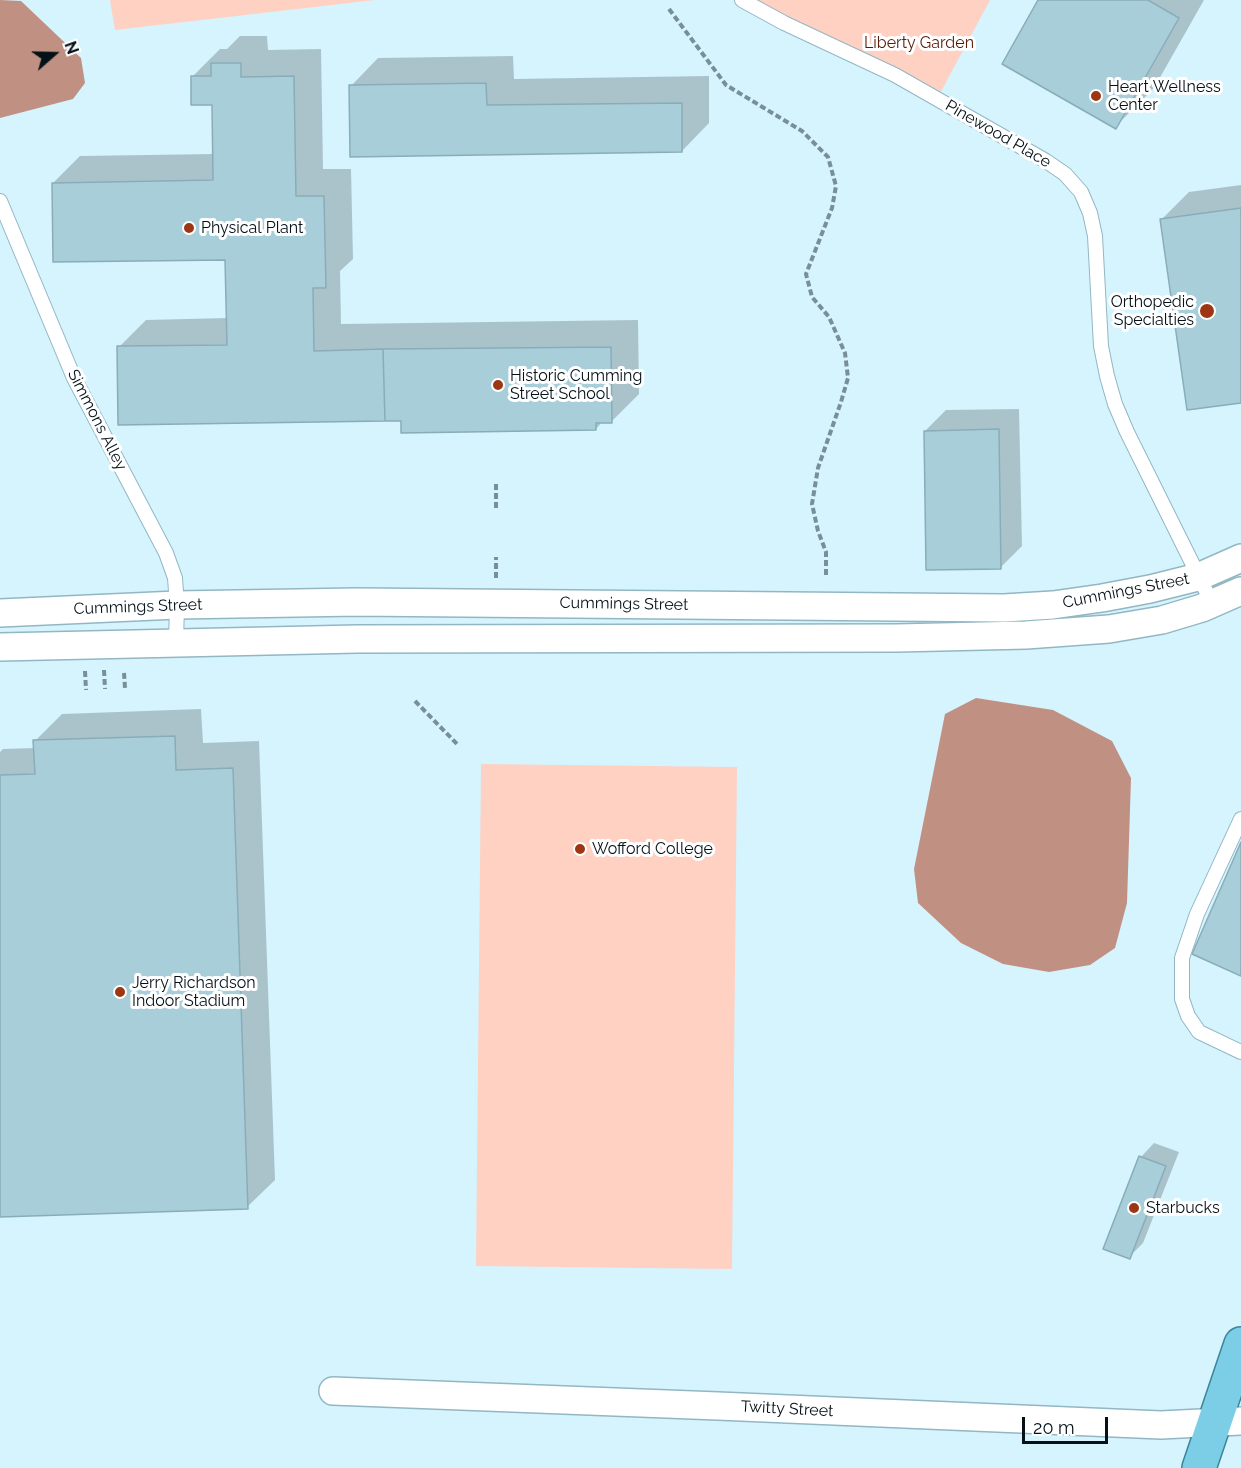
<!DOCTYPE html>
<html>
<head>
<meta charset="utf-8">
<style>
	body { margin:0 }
	#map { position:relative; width:1241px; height:1468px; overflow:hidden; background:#d5f4fe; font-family:Raleway,sans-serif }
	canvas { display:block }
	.north { position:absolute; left:24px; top:24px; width:60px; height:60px; -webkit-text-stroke:4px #fff; paint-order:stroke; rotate:70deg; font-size:16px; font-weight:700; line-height:24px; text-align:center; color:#041116 }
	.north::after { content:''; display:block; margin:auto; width:21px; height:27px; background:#041116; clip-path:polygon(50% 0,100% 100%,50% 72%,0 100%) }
	.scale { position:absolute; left:1022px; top:1417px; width:86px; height:27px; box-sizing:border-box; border:3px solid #041116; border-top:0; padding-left:8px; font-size:18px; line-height:21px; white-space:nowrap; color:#041116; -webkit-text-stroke:4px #fff; paint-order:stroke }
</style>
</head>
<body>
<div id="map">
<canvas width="1241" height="1468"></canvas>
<div class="north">N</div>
<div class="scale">20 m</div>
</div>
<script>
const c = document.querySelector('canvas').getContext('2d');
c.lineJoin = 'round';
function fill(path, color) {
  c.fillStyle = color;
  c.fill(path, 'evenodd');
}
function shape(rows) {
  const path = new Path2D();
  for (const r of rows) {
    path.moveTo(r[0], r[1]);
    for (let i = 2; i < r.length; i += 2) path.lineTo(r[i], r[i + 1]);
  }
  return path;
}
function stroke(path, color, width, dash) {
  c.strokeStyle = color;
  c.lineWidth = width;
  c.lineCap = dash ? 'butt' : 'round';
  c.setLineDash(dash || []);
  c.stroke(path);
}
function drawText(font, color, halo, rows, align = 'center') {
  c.font = font + ' Raleway,sans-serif';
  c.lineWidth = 6;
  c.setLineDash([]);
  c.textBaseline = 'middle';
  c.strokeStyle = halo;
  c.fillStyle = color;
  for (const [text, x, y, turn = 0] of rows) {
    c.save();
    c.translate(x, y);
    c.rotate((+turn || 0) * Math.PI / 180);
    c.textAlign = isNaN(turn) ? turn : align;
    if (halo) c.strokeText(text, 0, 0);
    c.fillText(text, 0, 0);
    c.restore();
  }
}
const green = shape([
	[110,0,375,0,115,30],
	[747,0,990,0,937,99],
	[481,764,737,767,732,1269,476,1266]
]);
const water = shape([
	[0,0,21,1,81,58,85,83,73,99,0,118],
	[976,698,1053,710,1112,741,1131,778,1127,903,1115,948,1090,965,1049,972,1003,964,961,943,918,903,914,869,945,714]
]);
const shadow = shape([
	[1040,0,1204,0,1154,88,1115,127],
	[240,36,267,36,268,50,321,49,323,169,351,169,353,259,340,271,341,324,638,320,639,394,612,421,603,421,596,429,403,419,119,347,146,320,228,318,227,258,53,183,80,156,214,154,213,103,192,77,220,49,227,49],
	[513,56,514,79,709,76,709,123,682,151,351,86,378,58],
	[1241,185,1241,401,1161,220,1189,192],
	[1019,409,1022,546,1001,567,925,431,946,410],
	[201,709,203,743,259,741,275,1180,247,1207,0,1215,0,752,3,749,35,748,35,741,62,714],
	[1154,1143,1179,1152,1143,1243,1129,1257,1141,1157]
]);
const building = shape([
	[1038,0,1148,0,1179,18,1116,129,1002,64,1038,0],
	[211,63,241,63,241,77,294,76,296,196,324,196,326,288,313,288,314,351,383,349,385,421,118,425,117,346,227,345,225,260,53,262,52,183,213,180,212,105,191,105,191,76,211,76,211,63],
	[486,83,487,105,682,103,682,152,350,157,349,85,486,83],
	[1241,208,1241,403,1187,410,1160,219,1241,208],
	[611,347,612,423,596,423,596,430,401,433,401,421,385,421,383,349,611,347],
	[999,429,1001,569,926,570,924,431,999,429],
	[175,736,176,770,233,768,248,1209,0,1217,0,775,35,774,33,740,175,736],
	[1241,842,1241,976,1192,954,1241,842],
	[1139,1156,1166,1166,1130,1259,1103,1249,1139,1156]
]);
const path = shape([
	[669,9,726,85,802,131,828,157,836,186,832,208,806,274,812,297,829,317,845,353,848,378,841,402,818,468,812,504,818,531,826,552,826,578],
	[496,508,496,482],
	[496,578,496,557],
	[104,670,105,689],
	[85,671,86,690],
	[124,673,125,688],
	[415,701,458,745]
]);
const service = shape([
	[742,0,784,23,895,75,1046,161,1065,174,1081,192,1090,213,1095,236,1101,346,1107,376,1115,404,1127,432,1212,603],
	[0,201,74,378,166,553,175,578,177,605,176,642],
	[1241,819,1197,914,1182,958,1182,999,1188,1016,1199,1032,1241,1052]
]);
const minor = shape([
	[0,613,177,605,357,602,1004,608,1053,605,1102,598,1150,589,1198,577,1241,558],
	[0,647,357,639,897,638,1026,635,1109,629,1162,620,1202,608,1241,591],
	[333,1391,718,1406,1161,1425,1241,1421]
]);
const trunk = shape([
	[1199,1468,1241,1344]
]);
const markers = [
	[1096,96,6,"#9d3713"],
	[189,228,6,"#9d3713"],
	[1207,311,8,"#9d3713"],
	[498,385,6,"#9d3713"],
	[580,849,6,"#9d3713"],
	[120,992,6,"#9d3713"],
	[1134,1208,6,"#9d3713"]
];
const parkNames = [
	["Liberty Garden",919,43]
];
const poiNames = [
	["Heart Wellness",1108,87],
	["Center",1108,105],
	["Physical Plant",201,228],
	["Orthopedic",1194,302,"right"],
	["Specialties",1194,320,"right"],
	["Historic Cumming",510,376],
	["Street School",510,394],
	["Wofford College",592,849],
	["Jerry Richardson",132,983],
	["Indoor Stadium",132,1001],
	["Starbucks",1146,1208]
];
const streetNames = [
	["Pinewood Place",998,134,30],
	["Simmons Alley",97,420,63],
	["Cummings Street",1126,591,-11],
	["Cummings Street",624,604,1],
	["Cummings Street",138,607,-2],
	["Twitty Street",787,1409,3]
];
fill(green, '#fed1c3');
fill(water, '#c09183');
fill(shadow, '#0003');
fill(building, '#a8ceda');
stroke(building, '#88adb9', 1.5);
stroke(service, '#92b7c3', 16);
stroke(minor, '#92b7c3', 30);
stroke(trunk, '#3d8499', 36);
stroke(path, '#788f97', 4, [6, 3]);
stroke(service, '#fff', 14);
stroke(minor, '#fff', 27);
stroke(trunk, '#7ccee6', 33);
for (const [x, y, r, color] of markers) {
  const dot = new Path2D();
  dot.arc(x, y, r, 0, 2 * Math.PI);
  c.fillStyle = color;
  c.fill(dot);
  stroke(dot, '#fff', 2);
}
drawText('16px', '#561c08', '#fff', parkNames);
drawText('16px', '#041116', '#fff', poiNames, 'left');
drawText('16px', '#041116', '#fff', streetNames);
</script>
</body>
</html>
